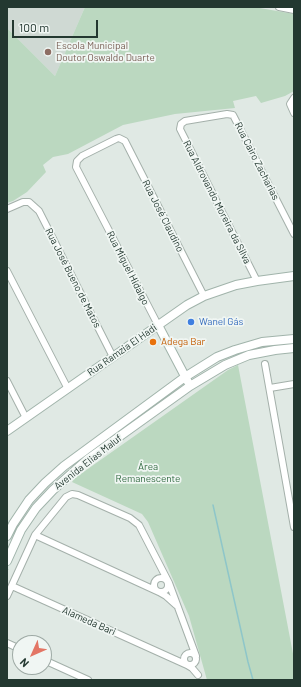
<!DOCTYPE html>
<html>
<head>
<meta charset="utf-8">
<style>
	body { margin:0 }
	#map { position:relative; width:301px; height:687px; overflow:hidden; background:#e0e9e4; font-family:Barlow,sans-serif }
	canvas { display:block }
	.frame { position:absolute; inset:0; border:8px solid #233830; pointer-events:none }
	.north { position:absolute; left:12px; top:635px; width:40px; height:40px; box-sizing:border-box; background:#f0f6f3; border:1px solid #9eaaa5; border-radius:50%; rotate:225deg; font-size:11px; font-weight:700; line-height:16px; text-align:center; color:#233830 }
	.north::after { content:''; display:block; margin:auto; width:14px; height:18px; background:#e37665; clip-path:polygon(50% 0,100% 100%,50% 72%,0 100%) }
	.scale { position:absolute; left:12px; top:20px; width:86px; height:18px; box-sizing:border-box; border:2px solid #233830; border-top:0; padding-left:5px; font-size:12px; line-height:14px; white-space:nowrap; color:#233830; -webkit-text-stroke:3px #f0f6f3; paint-order:stroke }
</style>
</head>
<body>
<div id="map">
<canvas width="301" height="687"></canvas>
<div class="frame"></div>
<div class="north">N</div>
<div class="scale">100 m</div>
</div>
<script>
const c = document.querySelector('canvas').getContext('2d');
c.lineJoin = 'round';
function fill(path, color) {
  c.fillStyle = color;
  c.fill(path, 'evenodd');
}
function shape(rows) {
  const path = new Path2D();
  for (const r of rows) {
    if (r.length === 3) {
      path.moveTo(r[0] + r[2], r[1]);
      path.arc(r[0], r[1], r[2], 0, 2 * Math.PI);
      continue;
    }
    path.moveTo(r[0], r[1]);
    for (let i = 2; i < r.length; i += 2) path.lineTo(r[i], r[i + 1]);
  }
  return path;
}
function stroke(path, color, width, dash) {
  c.strokeStyle = color;
  c.lineWidth = width;
  c.lineCap = dash ? 'butt' : 'round';
  c.setLineDash(dash || []);
  c.stroke(path);
}
function drawText(font, color, halo, rows, align = 'center') {
  c.font = font + ' Barlow,sans-serif';
  c.lineWidth = 3.5;
  c.setLineDash([]);
  c.textBaseline = 'middle';
  c.strokeStyle = halo;
  c.fillStyle = color;
  for (const [text, x, y, turn = 0] of rows) {
    c.save();
    c.translate(x, y);
    c.rotate((+turn || 0) * Math.PI / 180);
    c.textAlign = isNaN(turn) ? turn : align;
    if (halo) c.strokeText(text, 0, 0);
    c.fillText(text, 0, 0);
    c.restore();
  }
}
const built = shape([
	[7,7,85,7,55,76,7,28]
]);
const green = shape([
	[85,7,254,7,294,14,294,91,285,96,261,103,256,96,233,101,235,108,175,114,123,125,68,154,53,157,43,165,46,172,27,192,13,201,7,203,7,28,55,76],
	[238,365,294,659,294,680,207,680,189,616,148,522,142,514,72,482,75,478,228,370]
]);
const stream = shape([
	[213,505,248,662,253,680]
]);
const path = shape([
	[7,571,9,567]
]);
const street = shape([
	[279,7,294,10],
	[294,98,290,104,294,113],
	[7,209,23,202,29,202,39,211,113,357],
	[7,271,68,389],
	[257,281,180,129,181,124,185,121,227,114,233,115,294,234],
	[158,325,76,167,77,161,82,156,116,139,119,138,125,141,204,296],
	[265,364,294,527],
	[7,381,26,418],
	[270,388,294,384],
	[35,535,159,592,166,596,176,605],
	[161,585,7],
	[12,586,187,665,192,668,198,675],
	[7,596,35,535,66,497,72,494,78,495,130,518,139,525,169,583,196,656],
	[7,643,20,649],
	[190,659,6],
	[44,660,88,680]
]);
const secondary = shape([
	[158,325,188,382],
	[7,431,187,305,204,296,236,285,257,281,294,276],
	[7,536,13,524,29,500,45,483,64,466,185,377,217,357,235,350,262,342,294,339],
	[7,561,21,530,36,508,53,490,88,459,190,386,225,365,249,355,275,350,294,348]
]);
const markers = [
	[48,52,4,"#8d6e63"],
	[191,322,4,"#3f7fe0"],
	[153,342,4,"#e8710a"]
];
const educationNames = [
	["Escola Municipal",56,46],
	["Doutor Oswaldo Duarte",56,58]
];
const streetNames = [
	["Rua Cairo Zacharias",257,161,63],
	["Rua Aldrovando Moreira da Silva",217,202,63],
	["Rua José Claudino",163,216,63],
	["Rua Miguel Hidalgo",128,268,63],
	["Rua José Bueno de Matos",73,278,63],
	["Rua Ramzia El Hadi",122,350,-35],
	["Avenida Elias Maluf",88,462,-38],
	["Alameda Bari",89,621,24]
];
const shopNames = [
	["Wanel Gás",199,322]
];
const foodNames = [
	["Adega Bar",161,342]
];
const parkNames = [
	["Área",148,467],
	["Remanescente",148,479]
];
fill(built, '#cfd9d3');
fill(green, '#bbd8c0');
stroke(stream, '#8ec6c9', 1.5);
stroke(street, '#a4b0aa', 8);
stroke(secondary, '#a1b4ab', 10);
stroke(path, '#84aa9a', 1, [2, 3]);
stroke(street, '#fff', 6);
stroke(secondary, '#fff', 8);
for (const [x, y, r, color] of markers) {
  const dot = new Path2D();
  dot.arc(x, y, r, 0, 2 * Math.PI);
  c.fillStyle = color;
  c.fill(dot);
  stroke(dot, '#f0f6f3', 1.5);
}
drawText('10px', '#785e54', '#f0f6f3', educationNames, 'left');
drawText('10px', '#233830', '#f0f6f3', streetNames);
drawText('10px', '#366cbe', '#f0f6f3', shopNames, 'left');
drawText('10px', '#c56008', '#f0f6f3', foodNames, 'left');
drawText('10px', '#316a41', '#f0f6f3', parkNames);
</script>
</body>
</html>
